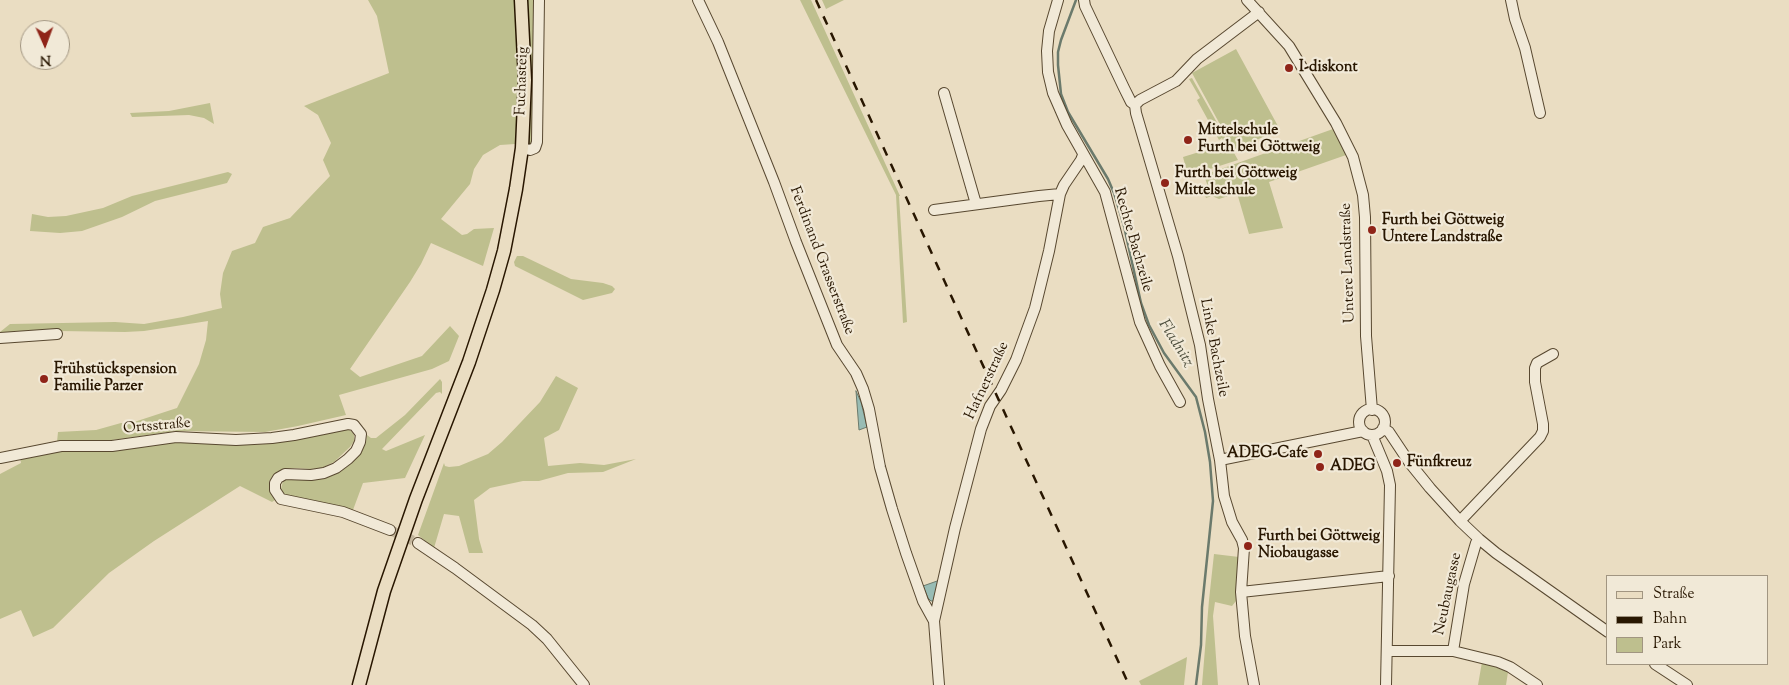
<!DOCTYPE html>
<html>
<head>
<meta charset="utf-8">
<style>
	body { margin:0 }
	#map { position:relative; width:1789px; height:685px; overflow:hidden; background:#eaddc2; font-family:"Sorts Mill Goudy",serif }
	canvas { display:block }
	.legend { position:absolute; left:1606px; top:575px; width:162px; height:90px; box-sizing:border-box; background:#f1e9d7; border:1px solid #a19581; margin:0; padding:6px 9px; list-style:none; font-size:15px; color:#281600 }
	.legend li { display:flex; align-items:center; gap:10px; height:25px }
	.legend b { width:25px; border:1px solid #a19581 }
	.north { position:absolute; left:20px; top:20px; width:50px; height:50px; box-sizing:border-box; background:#f1e9d7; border:1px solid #a19581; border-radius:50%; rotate:178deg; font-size:14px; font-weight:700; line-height:20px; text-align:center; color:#281600 }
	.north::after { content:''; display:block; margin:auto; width:18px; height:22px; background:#8f2418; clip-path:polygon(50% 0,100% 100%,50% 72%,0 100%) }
</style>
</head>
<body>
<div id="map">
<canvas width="1789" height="685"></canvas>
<ul class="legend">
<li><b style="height:6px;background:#eaddc2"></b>Straße</li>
<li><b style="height:6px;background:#281600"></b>Bahn</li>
<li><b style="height:14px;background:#bebf8e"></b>Park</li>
</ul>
<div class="north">N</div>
</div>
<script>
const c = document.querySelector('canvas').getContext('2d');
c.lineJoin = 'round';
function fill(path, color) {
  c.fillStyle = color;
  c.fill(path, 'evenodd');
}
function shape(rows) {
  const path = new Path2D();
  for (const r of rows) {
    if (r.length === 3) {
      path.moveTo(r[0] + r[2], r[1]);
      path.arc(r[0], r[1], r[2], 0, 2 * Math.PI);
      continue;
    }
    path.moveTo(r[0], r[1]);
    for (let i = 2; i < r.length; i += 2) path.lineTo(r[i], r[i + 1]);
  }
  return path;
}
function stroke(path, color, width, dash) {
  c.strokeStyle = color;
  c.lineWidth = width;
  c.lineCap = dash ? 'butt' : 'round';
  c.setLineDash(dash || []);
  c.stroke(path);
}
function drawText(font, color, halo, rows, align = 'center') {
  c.font = font + ' "Sorts Mill Goudy",serif';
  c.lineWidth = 4.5;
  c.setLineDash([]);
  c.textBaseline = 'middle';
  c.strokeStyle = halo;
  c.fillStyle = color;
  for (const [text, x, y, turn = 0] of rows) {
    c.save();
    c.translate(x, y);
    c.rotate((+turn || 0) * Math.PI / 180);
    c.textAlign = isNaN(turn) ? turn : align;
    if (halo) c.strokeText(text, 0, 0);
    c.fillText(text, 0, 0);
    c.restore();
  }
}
const green = shape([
	[368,0,515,0,519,80,515,144,500,145,483,155,474,169,470,184,441,219,462,235,467,234,474,229,494,228,483,266,431,243,421,264,410,282,350,369,360,377,422,356,450,326,459,336,449,361,432,369,339,395,346,415,298,426,265,432,176,431,105,441,57,442,58,432,96,430,121,423,128,424,177,408,199,364,206,340,208,321,144,331,125,332,59,331,0,335,0,332,10,324,115,322,144,324,183,317,222,308,220,294,223,273,232,251,255,243,263,227,290,218,330,176,323,160,331,143,318,115,304,106,389,73,377,16],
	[527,0,537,0,534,146,528,145,531,80],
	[800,0,811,0,900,196,899,196,907,322,903,323,896,195],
	[822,0,844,0,826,9],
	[1236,49,1279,128,1235,152,1192,73],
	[1192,78,1238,160,1188,176,1183,157,1225,144,1222,138,1219,140,1197,100,1200,98,1189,79],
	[210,103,214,124,204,118,189,115,132,117,130,113,169,111],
	[1333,129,1346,155,1269,182,1283,228,1249,234,1237,193,1219,199,1212,196,1206,198,1204,192,1209,190,1204,175],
	[228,172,232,174,227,183,155,201,122,217,82,231,60,233,30,231,32,214,48,217,66,216,103,208,132,196],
	[517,256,523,256,571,279,603,283,612,286,615,289,612,293,583,300,515,266,514,262],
	[556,376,578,388,559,430,544,438,548,466,580,463,604,465,636,459,603,472,568,473,539,481,523,481,490,488,474,500,479,539,483,553,469,553,459,516,444,514,434,548,418,535,444,463,445,466,449,467,459,466,488,454,502,442,540,402],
	[440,379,442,382,442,394,440,392,436,393,382,449,386,451,425,435,405,478,363,483,353,510,284,495,281,489,283,481,287,479,311,480,326,478,340,472,352,463,360,454,366,442,367,435,371,438,376,438,405,415],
	[347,429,351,431,354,435,354,441,350,447,334,462,322,468,311,469,295,468,283,469,274,474,269,482,270,491,275,500,272,502,240,486,154,541,109,573,53,628,33,637,21,610,0,619,0,474,21,463,20,457,63,449,176,442,239,445,267,444,295,440],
	[1214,554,1239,557,1236,601,1232,606,1215,602,1213,616,1218,685,1202,685,1209,600],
	[1187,657,1184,685,1141,685,1139,681],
	[1482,662,1508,672,1506,685,1478,685]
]);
const water = shape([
	[856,391,861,402,867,427,859,430,856,391],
	[940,580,933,601,931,601,928,598,923,586,940,580]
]);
const stream = shape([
	[1076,0,1061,40,1058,52,1058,65,1061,94,1068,112,1108,179,1114,193,1124,226,1141,303,1149,325,1164,353,1196,397,1205,432,1210,462,1213,501,1202,607,1201,645,1196,685]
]);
const minorTunnel = shape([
	[390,530,418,543]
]);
const minor = shape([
	[698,0,718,42,774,182,796,242,837,345,856,373,863,389,869,409,880,467,892,509,906,553,923,601,934,621],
	[1058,0,1049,31,1047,51,1048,72,1053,93,1067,125,1105,192,1140,322,1160,366,1180,402],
	[1084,0,1085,6,1124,88,1131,102,1135,105,1136,113,1178,256,1200,345,1208,399,1220,460,1224,496,1232,522,1242,540,1244,548,1241,592,1245,636,1254,685],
	[1247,0,1289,46,1336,123,1353,157,1363,195,1365,217,1366,336,1372,410],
	[1511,0,1515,19,1525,48,1540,113],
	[944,93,976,204],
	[1135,105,1140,100,1176,81,1197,59,1259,12],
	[522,148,530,150,535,148,537,142,539,0],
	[934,210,1039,196,1060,194],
	[0,338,57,334],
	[1372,422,13],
	[1383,428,1389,432,1409,462,1430,488,1460,521,1479,539,1496,553,1608,632],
	[1372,435,1387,471,1390,485,1386,685],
	[0,458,61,446,112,446,176,437,236,440,272,438,294,435,348,424,354,425,361,434,360,442,356,451,348,459,336,468,324,473,311,475,285,474,278,478,275,483,275,490,281,499,343,512,390,530],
	[1220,460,1363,431],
	[1460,521,1540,437,1543,431,1543,424,1535,382,1535,368,1537,363,1553,354],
	[418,543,455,568,532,625,547,639,584,685],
	[1241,592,1389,576],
	[1387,651,1453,651,1464,584,1476,543,1479,539],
	[1453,651,1498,662,1510,667,1537,685],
	[1655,664,1687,685],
	[939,685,934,621,955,528,981,429,990,406,1001,390,1016,360,1035,308,1049,251,1060,194,1064,185,1081,160,1083,155]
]);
const major = shape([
	[359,685,384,591,416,499,469,362,493,290,504,251,516,189,522,148,525,80,521,0]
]);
const rail = shape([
	[816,0,1129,685]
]);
const markers = [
	[1289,68,5,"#8f2418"],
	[1188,140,5,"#8f2418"],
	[1165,183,5,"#8f2418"],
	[1372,230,5,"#8f2418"],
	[44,379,5,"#8f2418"],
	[1318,454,5,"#8f2418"],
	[1397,463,5,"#8f2418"],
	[1320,467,5,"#8f2418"],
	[1248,546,5,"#8f2418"]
];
const poiNames = [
	["I-diskont",1299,68],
	["Mittelschule",1198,131],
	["Furth bei Göttweig",1198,148],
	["Furth bei Göttweig",1175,174],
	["Mittelschule",1175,191],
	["Furth bei Göttweig",1382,221],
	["Untere Landstraße",1382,238],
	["Frühstückspension",54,370],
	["Familie Parzer",54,387],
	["ADEG-Cafe",1308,454,"right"],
	["Fünfkreuz",1407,463],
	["ADEG",1330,467],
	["Furth bei Göttweig",1258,537],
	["Niobaugasse",1258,554]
];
const streetNames = [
	["Fuchasteig",523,81,-88],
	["Rechte Bachzeile",1132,240,74],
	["Ferdinand Grasserstraße",821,261,69],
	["Untere Landstraße",1349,263,-92],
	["Linke Bachzeile",1213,348,79],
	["Hafnerstraße",988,381,-65],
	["Ortsstraße",157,427,-5],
	["Neubaugasse",1449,594,-78]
];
const waterNames = [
	["Fladnitz",1175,344,58]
];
fill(green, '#bebf8e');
fill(water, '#98bcb4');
stroke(water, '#6b7a6c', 1);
stroke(stream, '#6b7a6c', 2.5);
stroke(minorTunnel, '#c3b59b', 10, [10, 5]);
stroke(minor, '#584830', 12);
stroke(major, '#281600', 15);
stroke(minor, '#f1e9d7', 10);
stroke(major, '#eaddc2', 12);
stroke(rail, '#281600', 2.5, [9, 9]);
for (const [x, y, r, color] of markers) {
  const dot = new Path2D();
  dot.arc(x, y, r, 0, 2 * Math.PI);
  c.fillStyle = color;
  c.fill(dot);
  stroke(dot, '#f1e9d7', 2);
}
drawText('bold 15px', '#281600', '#f1e9d7', poiNames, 'left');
drawText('15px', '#281600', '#f1e9d7', streetNames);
drawText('italic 16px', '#4f503f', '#f1e9d7', waterNames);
</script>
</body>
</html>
